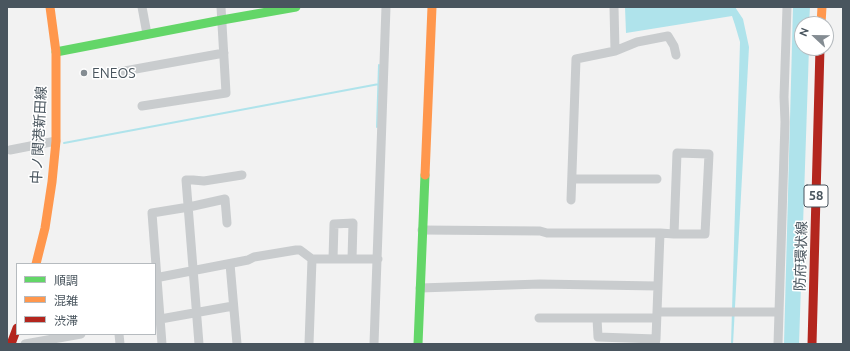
<!DOCTYPE html>
<html>
<head>
<meta charset="utf-8">
<style>
	body { margin:0 }
	#map { position:relative; width:850px; height:351px; overflow:hidden; background:#f2f2f2; font-family:Ubuntu,"Noto Sans JP",sans-serif }
	canvas { display:block }
	.frame { position:absolute; inset:0; border:8px solid #49555e; pointer-events:none }
	.legend { position:absolute; left:16px; top:263px; width:140px; height:72px; box-sizing:border-box; background:#fff; border:1px solid #b6bbbf; margin:0; padding:5px 7px; list-style:none; font-size:12px; color:#49555e }
	.legend li { display:flex; align-items:center; gap:8px; height:20px }
	.legend b { width:20px; border:1px solid #b6bbbf }
	.north { position:absolute; left:794px; top:16px; width:40px; height:40px; box-sizing:border-box; background:#fff; border:1px solid #b6bbbf; border-radius:50%; rotate:292deg; font-size:11px; font-weight:700; line-height:16px; text-align:center; color:#49555e }
	.north::after { content:''; display:block; margin:auto; width:14px; height:18px; background:#848c92; clip-path:polygon(50% 0,100% 100%,50% 72%,0 100%) }
</style>
</head>
<body>
<div id="map">
<canvas width="850" height="351"></canvas>
<div class="frame"></div>
<ul class="legend">
<li><b style="height:5px;background:#63d668"></b>順調</li>
<li><b style="height:5px;background:#ff974d"></b>混雑</li>
<li><b style="height:5px;background:#b3261e"></b>渋滞</li>
</ul>
<div class="north">N</div>
</div>
<script>
const c = document.querySelector('canvas').getContext('2d');
c.lineJoin = 'round';
function fill(path, color) {
  c.fillStyle = color;
  c.fill(path, 'evenodd');
}
function shape(rows) {
  const path = new Path2D();
  for (const r of rows) {
    path.moveTo(r[0], r[1]);
    for (let i = 2; i < r.length; i += 2) path.lineTo(r[i], r[i + 1]);
  }
  return path;
}
function stroke(path, color, width, dash) {
  c.strokeStyle = color;
  c.lineWidth = width;
  c.lineCap = dash ? 'butt' : 'round';
  c.setLineDash(dash || []);
  c.stroke(path);
}
function drawText(font, color, halo, rows, align = 'center') {
  c.font = font + ' Ubuntu,"Noto Sans JP",sans-serif';
  c.lineWidth = 3;
  c.setLineDash([]);
  c.textBaseline = 'middle';
  c.strokeStyle = halo;
  c.fillStyle = color;
  for (const [text, x, y, turn = 0] of rows) {
    c.save();
    c.translate(x, y);
    c.rotate((+turn || 0) * Math.PI / 180);
    c.textAlign = isNaN(turn) ? turn : align;
    if (halo) c.strokeText(text, 0, 0);
    c.fillText(text, 0, 0);
    c.restore();
  }
}
const water = shape([
	[625,7,735,7,743,19,749,47,733,344,731,344,740,42,735,25,732,16,626,33],
	[793,7,810,7,809,24,802,24,802,48,809,48,799,344,784,344]
]);
const stream = shape([
	[377,127,379,65],
	[64,143,379,84]
]);
const street = shape([
	[142,7,147,34],
	[614,7,615,51],
	[119,72,224,53],
	[142,106,226,93,221,7],
	[10,150,56,141],
	[572,179,657,179],
	[571,200,576,59,615,51,637,42,668,36,674,46,676,55],
	[422,230,540,231,547,233,660,233,674,234,705,234,709,154,677,153,674,234],
	[333,259,334,224,353,223,352,259],
	[230,264,237,344],
	[155,278,248,260,254,257,296,250,300,250,312,259,378,259],
	[420,288,540,284,657,286],
	[657,312,778,312],
	[539,318,656,318],
	[597,318,598,337,656,339],
	[155,320,233,306],
	[119,334,120,344],
	[25,344,81,334],
	[162,344,152,213,189,207,225,199,227,223],
	[199,344,186,180,193,180,204,181,242,175],
	[309,344,312,259],
	[374,344,386,7],
	[655,344,656,339,657,312,660,233],
	[778,344,785,122,784,97,787,7]
]);
const fast = shape([
	[56,52,222,20,296,7],
	[418,344,425,175]
]);
const slow = shape([
	[821,24,822,7],
	[425,175,432,7],
	[36,264,45,228,52,182,56,141,56,52,50,7]
]);
const jam = shape([
	[11,344,17,328],
	[812,344,820,48]
]);
const markers = [
	[84,73,4,"#848c92"]
];
const shields = [
	[816,196,24]
];
const shieldNames = [
	["58",816,196]
];
const poiNames = [
	["ENEOS",92,73]
];
const streetNames = [
	["中ノ関港新田線",39,135,-87],
	["防府環状線",801,256,-88]
];
fill(water, '#afe3eb');
stroke(stream, '#afe3eb', 2);
stroke(street, '#c9ccce', 9);
stroke(fast, '#63d668', 9);
stroke(slow, '#ff974d', 9);
stroke(jam, '#b3261e', 9);
for (const [x, y, r, color] of markers) {
  const dot = new Path2D();
  dot.arc(x, y, r, 0, 2 * Math.PI);
  c.fillStyle = color;
  c.fill(dot);
  stroke(dot, '#fff', 1.5);
}
for (const [x, y, w] of shields) {
  const box = new Path2D();
  box.roundRect(x - w / 2, y - 11, w, 22, 3);
  c.fillStyle = '#fff';
  c.fill(box);
  stroke(box, '#49555e', 1);
}
drawText('bold 13px', '#49555e', null, shieldNames);
drawText('14px', '#49555e', '#fff', poiNames, 'left');
drawText('14px', '#49555e', '#fff', streetNames);
</script>
</body>
</html>
